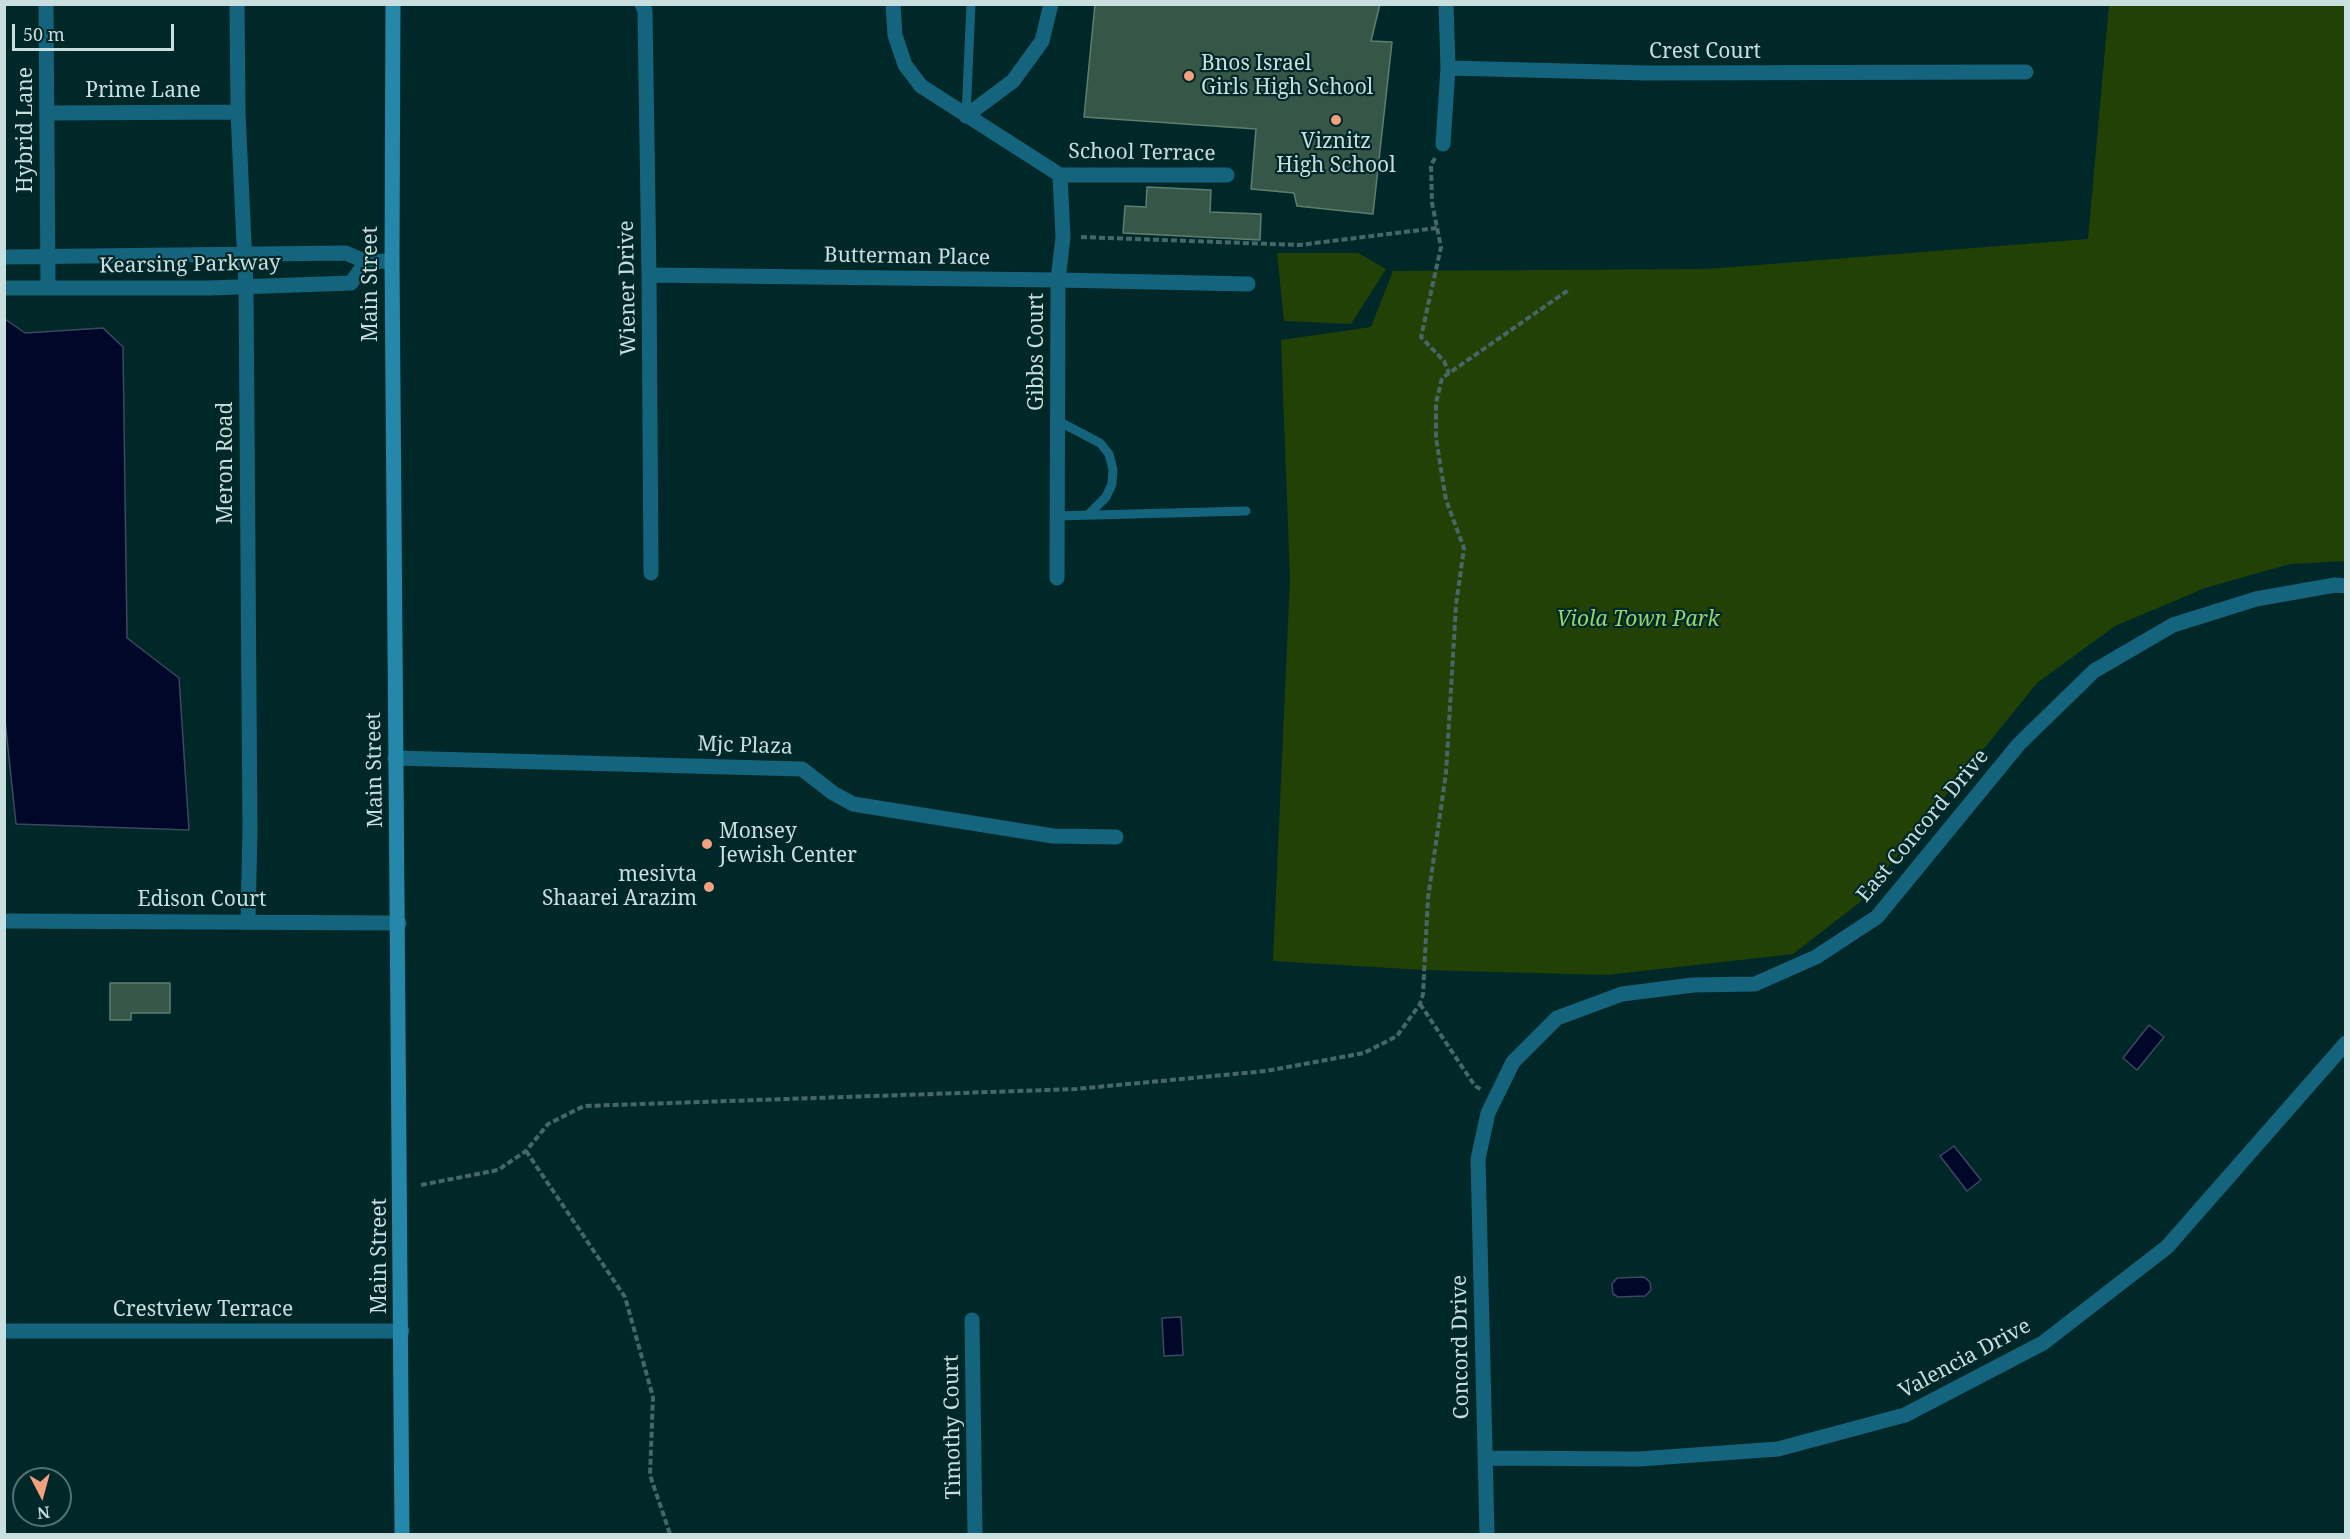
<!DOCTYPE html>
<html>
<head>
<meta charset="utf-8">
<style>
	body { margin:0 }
	#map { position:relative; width:2350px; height:1539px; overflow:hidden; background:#002828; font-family:"Noto Serif",serif }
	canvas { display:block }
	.frame { position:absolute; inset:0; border:6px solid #c9dede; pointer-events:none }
	.north { position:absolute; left:12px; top:1467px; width:60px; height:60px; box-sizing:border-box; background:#002828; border:2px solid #507171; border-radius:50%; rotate:174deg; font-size:16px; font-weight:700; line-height:24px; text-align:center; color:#c9dede }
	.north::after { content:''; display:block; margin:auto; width:21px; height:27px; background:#f2a07f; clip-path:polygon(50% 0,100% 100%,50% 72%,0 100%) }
	.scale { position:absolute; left:12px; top:24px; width:162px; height:27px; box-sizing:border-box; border:3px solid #c9dede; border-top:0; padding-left:8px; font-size:18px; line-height:21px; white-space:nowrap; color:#c9dede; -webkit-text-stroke:4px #002828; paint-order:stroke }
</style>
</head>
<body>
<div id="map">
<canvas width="2350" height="1539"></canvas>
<div class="frame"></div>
<div class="north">N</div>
<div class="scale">50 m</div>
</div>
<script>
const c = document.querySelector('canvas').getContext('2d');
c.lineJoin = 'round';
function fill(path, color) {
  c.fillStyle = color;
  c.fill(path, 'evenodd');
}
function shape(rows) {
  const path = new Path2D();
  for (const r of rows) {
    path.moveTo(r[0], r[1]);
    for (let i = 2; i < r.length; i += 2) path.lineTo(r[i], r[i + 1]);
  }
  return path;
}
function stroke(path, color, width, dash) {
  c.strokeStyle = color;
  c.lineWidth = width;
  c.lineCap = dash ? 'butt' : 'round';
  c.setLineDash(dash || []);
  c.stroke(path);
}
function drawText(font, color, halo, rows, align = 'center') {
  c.font = font + ' "Noto Serif",serif';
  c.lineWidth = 4.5;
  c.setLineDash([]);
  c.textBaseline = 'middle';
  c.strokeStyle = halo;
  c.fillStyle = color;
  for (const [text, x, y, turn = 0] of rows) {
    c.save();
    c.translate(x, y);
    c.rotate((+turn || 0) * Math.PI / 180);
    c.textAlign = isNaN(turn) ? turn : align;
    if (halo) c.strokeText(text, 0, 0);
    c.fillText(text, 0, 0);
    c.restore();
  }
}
const green = shape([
	[2109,5,2345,5,2345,561,2290,564,2205,588,2115,626,2037,683,1859,903,1793,954,1607,975,1424,970,1273,961,1290,579,1281,340,1371,327,1393,271,1707,269,2088,239],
	[1277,253,1358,253,1386,269,1351,324,1284,321]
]);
const water = shape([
	[5,319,25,333,103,328,123,347,127,638,179,678,189,830,16,824,4,710,5,319],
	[2149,1025,2164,1037,2137,1070,2123,1058,2149,1025],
	[1954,1146,1981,1180,1967,1191,1940,1156,1954,1146],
	[1644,1277,1650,1282,1651,1290,1645,1296,1618,1297,1613,1294,1612,1284,1617,1278,1644,1277],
	[1181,1317,1183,1355,1164,1356,1162,1318,1181,1317]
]);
const building = shape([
	[1095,4,1380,4,1371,41,1392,42,1373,214,1297,206,1294,193,1251,189,1256,129,1084,117,1095,4],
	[1147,187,1211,190,1210,212,1261,214,1260,240,1123,233,1125,206,1146,207,1147,187],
	[110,983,170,983,170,1013,131,1013,131,1020,110,1020,110,983]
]);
const path = shape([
	[1435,158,1431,165,1432,203,1441,247,1421,337,1444,361,1449,373],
	[1081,237,1299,245,1437,228],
	[1420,1004,1475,1086,1482,1090],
	[526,1151,625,1297,653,1397,650,1475,670,1534],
	[421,1185,498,1170,526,1151,548,1124,584,1106,1076,1089,1266,1071,1364,1053,1397,1036,1420,1004,1423,994,1428,898,1446,773,1456,605,1464,548,1446,500,1436,438,1436,403,1442,378,1570,289]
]);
const service = shape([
	[966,116,971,4],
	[1058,421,1100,443,1109,454,1113,470,1112,484,1106,497,1089,514],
	[1057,516,1246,511]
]);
const minor = shape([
	[46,4,48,288],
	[237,4,238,112,246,287,250,831,248,921],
	[642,4,645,11,649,275,651,573],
	[893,4,895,35,905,65,921,86,1060,175,1227,175],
	[1446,4,1448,68,1646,73,2026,72],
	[48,113,238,112],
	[966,116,1013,81,1042,41,1051,4],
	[1443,144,1448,68],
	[4,257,346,253,366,262,392,261],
	[649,275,1058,280,1063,237,1060,175],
	[4,288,209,288,351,283,366,262],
	[1057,578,1058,280,1248,284],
	[395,758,802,769,833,793,853,804,1053,836,1116,837],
	[4,921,399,923],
	[972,1320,975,1534],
	[4,1331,402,1331],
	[1485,1458,1639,1459,1778,1449,1905,1415,2043,1343,2167,1247,2346,1043],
	[1487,1534,1478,1159,1488,1113,1513,1062,1557,1018,1622,994,1693,985,1755,984,1816,957,1877,917,2019,744,2094,671,2173,625,2256,599,2335,585,2346,586]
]);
const secondary = shape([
	[393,4,392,261,402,1534]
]);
const markers = [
	[1189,76,6,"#f2a07f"],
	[1336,120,6,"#f2a07f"],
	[707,844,6,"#f2a07f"],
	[709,887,6,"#f2a07f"]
];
const streetNames = [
	["Crest Court",1705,52],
	["Prime Lane",143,91],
	["Hybrid Lane",26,130,-90],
	["School Terrace",1142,153,1],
	["Butterman Place",907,257,1],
	["Kearsing Parkway",190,265,-1],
	["Main Street",371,284,-90],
	["Wiener Drive",628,288,-91],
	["Gibbs Court",1037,352,-90],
	["Meron Road",226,463,-90],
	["Mjc Plaza",745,746,2],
	["Main Street",375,770,-91],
	["East Concord Drive",1923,826,-50],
	["Edison Court",202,900],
	["Main Street",380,1256,-90],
	["Crestview Terrace",203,1310],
	["Concord Drive",1461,1347,-91],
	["Valencia Drive",1965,1359,-28],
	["Timothy Court",953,1427,-91]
];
const poiNames = [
	["Bnos Israel",1201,64],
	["Girls High School",1201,88],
	["Viznitz",1336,142,"center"],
	["High School",1336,166,"center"],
	["Monsey",719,832],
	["Jewish Center",719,856],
	["mesivta",697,875,"right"],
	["Shaarei Arazim",697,899,"right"]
];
const parkNames = [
	["Viola Town Park",1638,620]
];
fill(green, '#224205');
fill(water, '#000729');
stroke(water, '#3c485f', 1.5);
fill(building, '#365648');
stroke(building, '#5d7f6f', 1.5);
stroke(path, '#466767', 4, [6, 3]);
stroke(service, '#15647e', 9);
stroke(minor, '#15647e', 15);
stroke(secondary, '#2587a9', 15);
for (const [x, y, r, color] of markers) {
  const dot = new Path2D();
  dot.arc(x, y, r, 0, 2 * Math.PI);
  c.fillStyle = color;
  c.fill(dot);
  stroke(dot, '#002828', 2);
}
drawText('21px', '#c9dede', '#002828', streetNames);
drawText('21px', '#c9dede', '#002828', poiNames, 'left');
drawText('italic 21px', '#95d66b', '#002828', parkNames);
</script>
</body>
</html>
